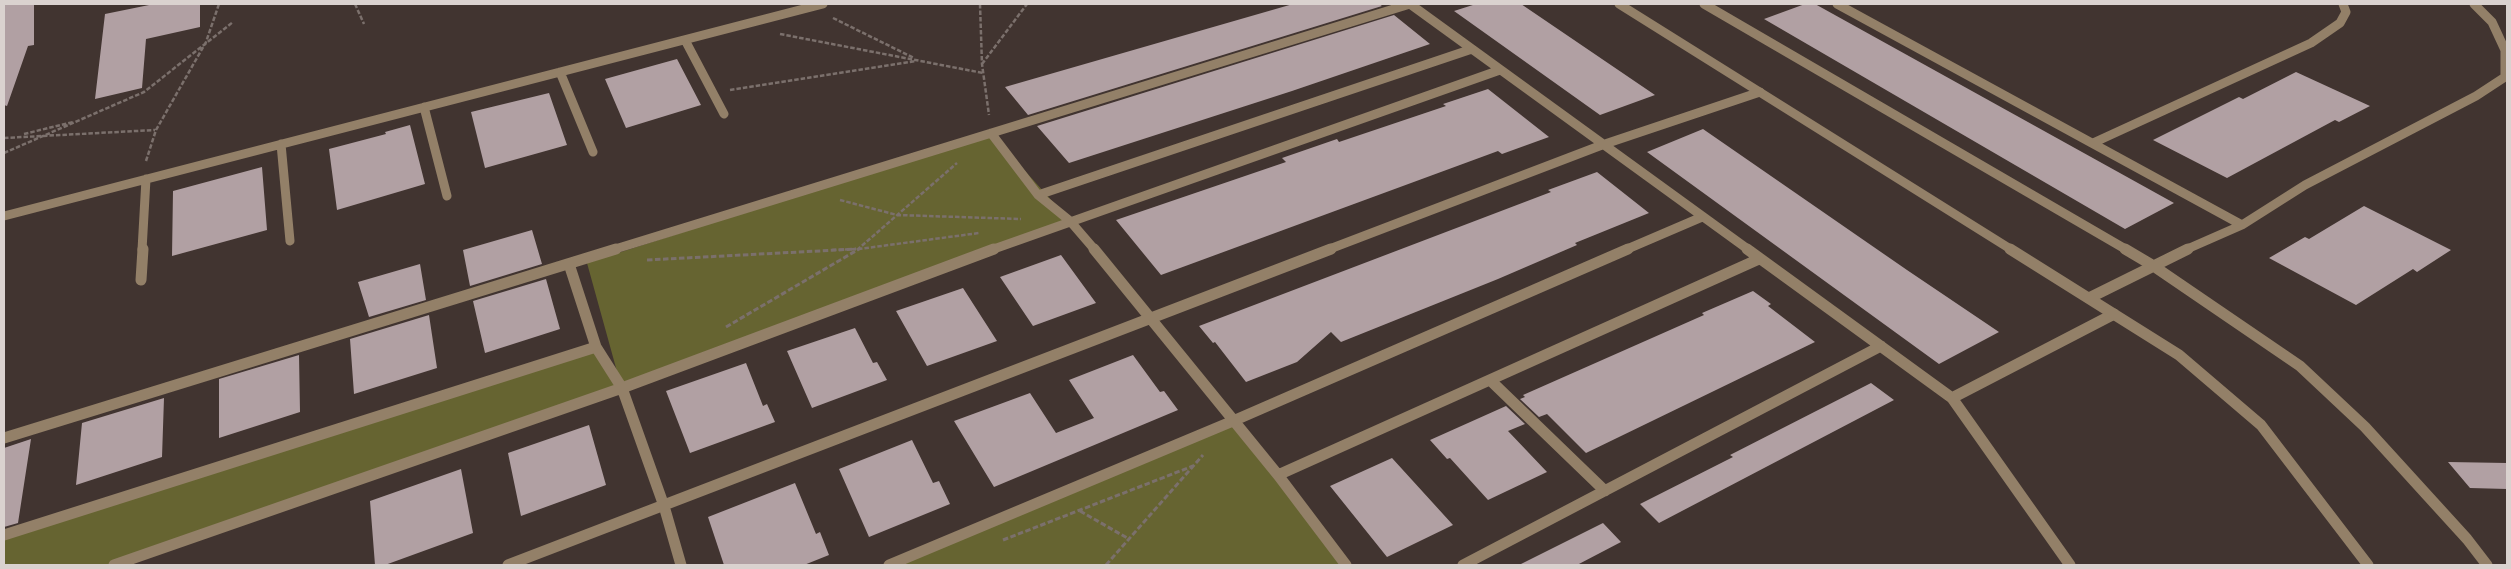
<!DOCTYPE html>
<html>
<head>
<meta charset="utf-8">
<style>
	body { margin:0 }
	#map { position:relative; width:2511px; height:569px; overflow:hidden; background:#413430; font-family:"DM Sans",sans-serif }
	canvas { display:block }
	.frame { position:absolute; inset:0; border:5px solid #dad2cf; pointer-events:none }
</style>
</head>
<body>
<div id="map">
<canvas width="2511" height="569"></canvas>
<div class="frame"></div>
</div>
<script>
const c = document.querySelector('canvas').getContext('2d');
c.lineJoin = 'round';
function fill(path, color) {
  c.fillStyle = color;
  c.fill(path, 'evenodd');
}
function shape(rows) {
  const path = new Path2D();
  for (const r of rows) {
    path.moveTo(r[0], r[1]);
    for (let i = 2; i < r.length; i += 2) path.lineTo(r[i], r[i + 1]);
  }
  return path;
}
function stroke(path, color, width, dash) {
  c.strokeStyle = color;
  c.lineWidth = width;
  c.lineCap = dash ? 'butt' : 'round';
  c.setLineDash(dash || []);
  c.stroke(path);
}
const green = shape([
	[991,133,1070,221,622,388,114,565,4,565,4,535,596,347,621,386,587,263],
	[1233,421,1346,565,890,565]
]);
const building = shape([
	[4,4,34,4,34,45,28,46,7,106,4,105],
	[154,4,200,4,200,27,146,39,142,88,95,99,105,14],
	[1293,4,1379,4,1382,6,1028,115,1005,87],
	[1476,4,1521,4,1655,95,1600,115,1454,11],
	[1805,4,1815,4,2174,203,2125,229,1764,19],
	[1394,15,1430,44,1292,91,1069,163,1037,126],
	[677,59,701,105,626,128,605,79],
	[2296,72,2370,106,2339,122,2335,120,2227,178,2153,140,2239,97,2243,99],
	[1488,89,1549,137,1502,154,1498,151,1161,275,1116,220,1286,162,1282,158,1337,139,1339,142,1446,106,1443,104],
	[549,93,567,145,485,168,471,112],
	[410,125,425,184,337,210,329,149,386,134,385,132],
	[1703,129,1907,270,1999,332,1939,364,1647,152],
	[262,167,267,230,172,256,173,191],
	[1597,172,1649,213,1575,243,1577,245,1498,279,1341,342,1331,332,1297,362,1246,382,1215,342,1213,343,1199,326,1551,192,1548,190],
	[2364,206,2451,250,2417,272,2413,269,2356,305,2269,258,2305,237,2309,239],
	[532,230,542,264,470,286,463,250],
	[1061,255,1096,303,1033,326,1000,277],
	[420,264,426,300,369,317,358,282],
	[546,279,560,329,485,353,473,301],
	[963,288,997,341,927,366,896,311],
	[1753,291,1771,304,1768,306,1815,342,1586,453,1547,414,1539,417,1520,399,1525,397,1523,395,1704,315,1702,313],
	[429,315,437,368,354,394,350,339],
	[855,328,873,363,877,362,887,380,812,408,787,351],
	[299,355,300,412,219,438,219,379],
	[1133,355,1160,392,1164,391,1178,410,994,487,954,421,1030,393,1056,433,1094,418,1069,380],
	[746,363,763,406,767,404,775,422,690,453,666,391],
	[1871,383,1894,400,1659,523,1640,504,1733,457,1730,455],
	[164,398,162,457,76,485,82,423],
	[1506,406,1525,424,1508,431,1547,472,1488,500,1450,458,1447,459,1430,440],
	[589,425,606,485,521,516,508,453],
	[31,439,18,523,4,527,4,448],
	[912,440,933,483,939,481,950,504,869,537,839,469],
	[1392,458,1453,525,1387,557,1330,486],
	[2448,462,2507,463,2507,489,2470,488],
	[461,469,473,533,385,565,375,565,370,501],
	[795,483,816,534,820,532,829,555,804,565,724,565,708,517],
	[1603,523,1621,542,1577,565,1519,565]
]);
const pathFar1 = shape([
	[355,4,364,24],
	[980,4,982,64,989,115],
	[833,18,914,58],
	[780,34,983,73],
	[982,64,1027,4],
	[730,90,916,61],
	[24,134,73,122],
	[4,138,155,130],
	[4,153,144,92,233,22],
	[146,161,156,130,206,42,219,4],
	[840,200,897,215,1021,219],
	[832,250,859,249,979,233],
	[857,250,957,163]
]);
const path = shape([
	[647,260,856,249],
	[726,327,859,249],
	[1080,511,1129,539],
	[1003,540,1193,466],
	[1106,565,1203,455]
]);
const minorFar1 = shape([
	[1410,4,1749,250],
	[1704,4,2127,250],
	[1837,4,2242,225],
	[685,40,724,114],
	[560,72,593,152],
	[424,107,447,196],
	[991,133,1038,195,1070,221,1095,250],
	[2093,143,2311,43,2340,23,2346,12,2343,4],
	[281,144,290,241],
	[1038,195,1472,49],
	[4,216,823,4],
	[142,250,146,179],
	[612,250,1410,4],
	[991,250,1500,70],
	[1327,250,1602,145,1760,92],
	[1625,250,1702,217],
	[2185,250,2242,225,2305,185,2476,96,2505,77,2505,50,2492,22,2474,4]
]);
const minor = shape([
	[1094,249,1278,475,1346,565],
	[1747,249,1952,398,2070,565],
	[2125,249,2152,265,2300,366,2365,427,2467,539,2487,565],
	[569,264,596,347,622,388,664,506,681,565],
	[141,280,143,249],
	[2089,298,2188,249],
	[1490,380,1605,491],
	[1952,398,2114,314],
	[4,438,616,249],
	[1278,475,1759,259],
	[4,535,596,347],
	[114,565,622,388,994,249],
	[508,565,1331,249],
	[889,565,1233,421,1628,249],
	[1463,565,1881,346]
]);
const tertiaryFar1 = shape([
	[1619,4,2012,250]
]);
const tertiary = shape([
	[2010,249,2179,355,2261,425,2368,565]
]);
fill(green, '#666431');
fill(building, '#b1a0a3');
stroke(pathFar1, '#7b706c', 2.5, [4.5, 2]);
stroke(path, '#7b706c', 3, [5.5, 2.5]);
stroke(minorFar1, '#938068', 9);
stroke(minor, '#938068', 11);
stroke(tertiaryFar1, '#938068', 9);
stroke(tertiary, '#938068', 11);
</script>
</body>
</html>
